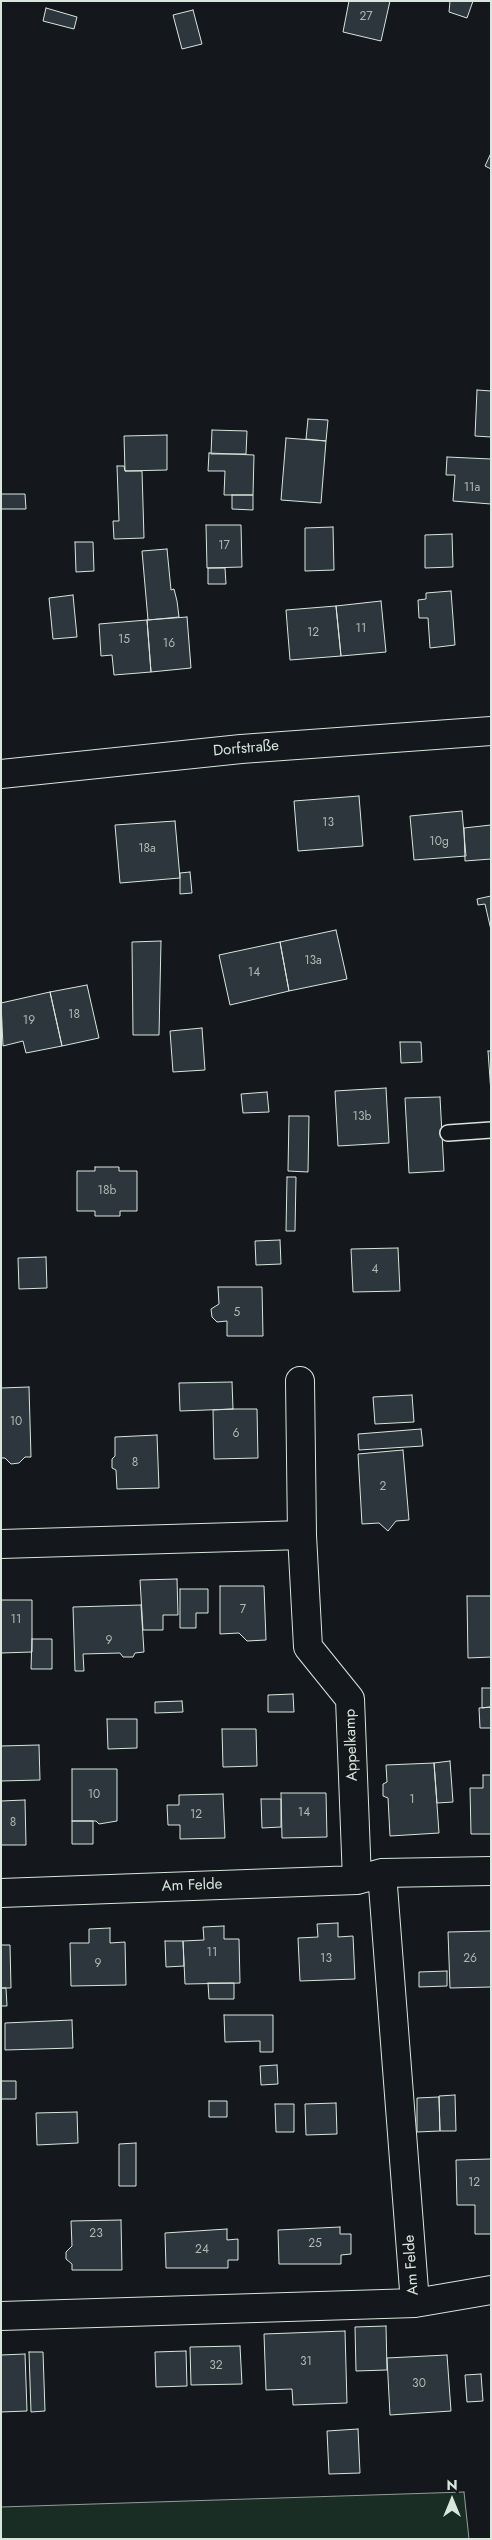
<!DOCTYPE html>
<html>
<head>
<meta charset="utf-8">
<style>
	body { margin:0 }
	#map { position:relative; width:492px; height:2540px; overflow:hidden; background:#14181c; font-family:Jost,sans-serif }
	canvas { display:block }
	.frame { position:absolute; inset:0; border:2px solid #d8e6dc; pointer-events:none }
	.north { position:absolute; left:427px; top:2475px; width:50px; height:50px; -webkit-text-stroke:4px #14181c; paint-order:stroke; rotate:0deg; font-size:14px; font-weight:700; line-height:20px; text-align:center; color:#d8e6dc }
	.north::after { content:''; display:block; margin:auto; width:18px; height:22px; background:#d8e6dc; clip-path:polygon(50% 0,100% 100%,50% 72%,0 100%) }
</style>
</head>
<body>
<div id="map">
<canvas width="492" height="2540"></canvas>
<div class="frame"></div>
<div class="north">N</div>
</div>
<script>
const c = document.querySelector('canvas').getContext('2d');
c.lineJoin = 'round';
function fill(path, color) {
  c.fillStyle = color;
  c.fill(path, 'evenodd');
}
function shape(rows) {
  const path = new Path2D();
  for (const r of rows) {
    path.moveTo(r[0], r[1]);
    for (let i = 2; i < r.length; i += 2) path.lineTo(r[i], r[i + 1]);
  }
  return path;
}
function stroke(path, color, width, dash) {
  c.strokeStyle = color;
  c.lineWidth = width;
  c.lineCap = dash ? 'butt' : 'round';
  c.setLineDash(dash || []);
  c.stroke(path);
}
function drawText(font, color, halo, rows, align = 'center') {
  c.font = font + ' Jost,sans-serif';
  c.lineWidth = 4;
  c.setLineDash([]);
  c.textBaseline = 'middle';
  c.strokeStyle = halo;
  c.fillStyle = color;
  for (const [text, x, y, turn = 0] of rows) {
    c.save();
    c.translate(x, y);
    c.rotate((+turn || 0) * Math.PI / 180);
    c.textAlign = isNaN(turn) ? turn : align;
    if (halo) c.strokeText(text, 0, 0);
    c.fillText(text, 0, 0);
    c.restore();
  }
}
const green = shape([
	[464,2492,469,2539,1,2539,1,2507,464,2492]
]);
const building = shape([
	[349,1,390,1,381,41,343,32,349,1],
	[450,1,473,1,467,18,449,12,450,1],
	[46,8,77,17,74,29,43,21,46,8],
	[193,10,202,44,182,49,173,15,193,10],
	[491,153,491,169,485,166,491,153],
	[477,390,491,391,491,437,475,436,477,390],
	[308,419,328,420,326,441,306,439,308,419],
	[212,430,247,431,246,454,211,454,212,430],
	[167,435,167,470,125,471,124,436,167,435],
	[286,438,326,441,321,503,281,500,286,438],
	[209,453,254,455,253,495,224,495,225,471,208,471,209,453],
	[447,457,491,459,491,504,453,501,455,475,446,475,447,457],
	[117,466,124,466,125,471,142,471,144,538,114,539,113,521,119,521,117,466],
	[1,494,25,494,26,509,1,509,1,494],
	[232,495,253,495,253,510,232,509,232,495],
	[206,525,241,525,242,567,207,568,206,525],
	[333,527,334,570,305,571,305,528,333,527],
	[452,534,453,567,425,568,425,535,452,534],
	[75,542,93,542,94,571,76,572,75,542],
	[167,549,171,590,174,589,177,601,179,617,148,620,142,551,167,549],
	[208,568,225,568,226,584,208,584,208,568],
	[451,591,455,645,430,648,428,618,419,618,418,600,426,599,426,593,451,591],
	[73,595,77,637,53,639,49,598,73,595],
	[381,601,386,652,341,656,336,606,381,601],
	[336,606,341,656,290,660,286,610,336,606],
	[187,617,191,668,151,672,147,620,187,617],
	[147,620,151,672,114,675,112,655,101,656,99,624,147,620],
	[359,796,363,846,298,851,294,801,359,796],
	[462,811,466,856,414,860,410,816,462,811],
	[175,821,180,878,120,883,115,825,175,821],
	[491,825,491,859,465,861,464,828,491,825],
	[190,872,192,893,180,894,180,873,190,872],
	[491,896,491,930,485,904,478,905,477,899,491,896],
	[336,930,347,979,289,991,280,942,336,930],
	[161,941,159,1035,133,1035,132,942,161,941],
	[280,942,289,991,230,1005,219,955,280,942],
	[87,985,99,1038,62,1046,50,992,87,985],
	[50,992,62,1046,26,1053,23,1041,3,1046,1,1003,50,992],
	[202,1028,205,1070,173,1072,170,1031,202,1028],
	[400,1042,421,1042,422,1062,401,1063,400,1042],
	[488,1051,491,1051,491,1093,488,1051],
	[386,1088,389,1143,338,1146,335,1091,386,1088],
	[267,1092,269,1112,243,1113,241,1094,267,1092],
	[440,1097,444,1171,409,1173,405,1098,440,1097],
	[289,1116,309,1116,308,1172,288,1171,289,1116],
	[95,1167,119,1167,119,1171,137,1171,137,1211,120,1211,120,1216,95,1216,95,1211,77,1211,77,1171,95,1171,95,1167],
	[287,1177,296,1177,295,1231,286,1231,287,1177],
	[280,1240,281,1264,256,1265,255,1241,280,1240],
	[398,1248,400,1291,353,1292,351,1249,398,1248],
	[46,1257,47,1288,19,1289,18,1258,46,1257],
	[218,1287,262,1287,263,1336,227,1336,227,1321,217,1322,212,1317,211,1309,219,1304,218,1287],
	[232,1382,233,1409,180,1411,179,1383,232,1382],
	[29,1387,31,1457,25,1457,19,1463,11,1464,5,1458,1,1458,1,1388,29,1387],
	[412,1395,414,1422,375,1424,373,1397,412,1395],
	[233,1409,257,1409,258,1458,214,1459,213,1410,233,1409],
	[421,1429,423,1446,359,1450,358,1434,421,1429],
	[157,1435,159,1488,117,1489,116,1470,112,1468,112,1459,115,1456,115,1437,157,1435],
	[403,1450,409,1520,396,1521,388,1531,379,1523,362,1524,358,1454,403,1450],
	[177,1579,178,1615,163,1615,163,1630,143,1630,140,1580,177,1579],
	[220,1586,264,1586,266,1640,247,1641,239,1633,220,1634,220,1586],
	[180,1589,208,1589,208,1613,196,1613,196,1628,180,1628,180,1589],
	[467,1596,491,1596,491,1657,468,1658,467,1596],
	[1,1600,32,1600,32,1652,1,1653,1,1600],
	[141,1605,144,1652,135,1653,133,1657,123,1657,120,1653,83,1654,84,1671,75,1671,73,1607,141,1605],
	[32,1639,52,1639,52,1669,31,1669,32,1639],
	[482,1688,491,1688,491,1707,482,1708,482,1688],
	[293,1694,294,1712,268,1712,268,1695,293,1694],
	[182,1701,183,1712,155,1713,155,1702,182,1701],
	[491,1707,491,1728,480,1728,479,1708,491,1707],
	[107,1719,137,1719,137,1748,108,1749,107,1719],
	[222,1729,256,1729,257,1766,223,1767,222,1729],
	[39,1745,40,1780,1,1781,1,1746,39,1745],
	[450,1761,453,1802,437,1803,434,1763,450,1761],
	[434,1763,439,1833,390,1836,388,1798,383,1796,383,1784,387,1782,386,1765,434,1763],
	[72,1769,117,1769,117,1821,99,1824,96,1821,72,1821,72,1769],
	[483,1775,491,1775,491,1834,471,1834,470,1788,483,1788,483,1775],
	[281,1793,326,1793,327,1837,282,1838,281,1793],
	[223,1794,225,1838,180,1839,180,1825,168,1825,167,1805,179,1805,179,1795,223,1794],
	[261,1799,281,1799,281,1827,262,1828,261,1799],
	[25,1800,26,1845,1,1845,1,1801,25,1800],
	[72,1821,93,1821,93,1844,72,1844,72,1821],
	[338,1923,338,1937,353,1936,355,1979,300,1981,298,1938,318,1937,317,1924,338,1923],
	[224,1926,224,1939,239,1939,240,1983,185,1984,183,1941,204,1940,203,1927,224,1926],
	[110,1928,110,1943,125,1942,126,1985,71,1986,70,1943,89,1943,89,1929,110,1928],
	[491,1931,491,1987,450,1988,448,1932,491,1931],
	[165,1941,183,1941,184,1966,166,1967,165,1941],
	[1,1945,10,1945,11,1988,1,1988,1,1945],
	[447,1971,447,1986,419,1987,419,1972,447,1971],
	[208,1983,234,1983,234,1999,209,1999,208,1983],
	[1,1988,6,1988,7,2006,1,2006,1,1988],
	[224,2015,273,2015,273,2052,260,2052,260,2041,225,2042,224,2015],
	[72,2020,73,2048,5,2050,5,2023,72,2020],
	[277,2065,278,2084,261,2085,260,2066,277,2065],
	[1,2081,16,2081,16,2099,1,2099,1,2081],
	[455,2095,456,2131,440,2131,439,2096,455,2095],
	[439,2097,440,2131,417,2132,417,2098,439,2097],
	[209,2101,227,2101,227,2117,209,2117,209,2101],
	[336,2103,337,2134,306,2135,305,2104,336,2103],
	[275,2104,294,2104,294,2132,276,2132,275,2104],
	[77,2112,78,2143,37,2145,36,2113,77,2112],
	[136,2143,136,2186,119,2186,119,2144,136,2143],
	[491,2159,491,2234,475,2234,475,2205,457,2205,456,2160,491,2159],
	[121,2220,122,2270,72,2270,72,2264,66,2259,66,2252,72,2246,71,2221,121,2220],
	[340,2227,340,2234,351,2234,351,2254,341,2255,341,2264,279,2264,278,2230,340,2227],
	[227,2229,227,2240,238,2239,238,2260,228,2260,228,2268,166,2268,165,2233,227,2229],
	[386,2326,387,2370,356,2371,355,2327,386,2326],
	[345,2331,347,2403,293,2405,292,2389,266,2390,264,2334,345,2331],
	[240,2346,242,2384,191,2385,190,2347,240,2346],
	[186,2351,187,2386,156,2387,155,2352,186,2351],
	[29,2352,43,2352,45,2411,31,2412,29,2352],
	[25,2354,27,2411,1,2412,1,2355,25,2354],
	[447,2355,451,2411,390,2415,387,2358,447,2355],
	[481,2374,483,2401,467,2402,465,2375,481,2374],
	[358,2429,360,2473,329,2474,327,2431,358,2429]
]);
const service = shape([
	[448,1133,491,1130]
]);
const minor = shape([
	[300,1381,302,1535,308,1647,350,1699,357,1880],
	[1,1544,302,1535],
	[382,1873,415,2303],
	[1,1893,357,1880,382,1873,491,1871],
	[1,2316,415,2303,491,2290]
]);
const tertiary = shape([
	[1,774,241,749,491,731]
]);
const numberNames = [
	["27",366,17],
	["11a",472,488],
	["17",224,546],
	["11",361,629],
	["12",313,633],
	["15",124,640],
	["16",169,644],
	["13",328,823],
	["10g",439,842],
	["18a",147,849],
	["13a",313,961],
	["14",254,973],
	["18",74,1015],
	["19",29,1021],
	["13b",362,1117],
	["18b",107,1191],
	["4",375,1270],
	["5",237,1313],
	["10",16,1422],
	["6",236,1434],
	["8",135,1463],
	["2",383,1487],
	["7",243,1610],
	["11",16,1620],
	["9",109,1641],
	["10",94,1795],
	["1",412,1800],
	["14",304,1813],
	["12",196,1815],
	["8",13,1823],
	["11",212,1953],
	["13",326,1959],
	["26",470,1959],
	["9",98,1964],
	["12",474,2183],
	["23",96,2234],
	["25",315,2244],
	["24",202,2250],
	["31",306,2362],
	["32",216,2366],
	["30",419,2384]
];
const streetNames = [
	["Dorfstraße",246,749,-5],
	["Appelkamp",352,1745,-92],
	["Am Felde",192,1886,-2],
	["Am Felde",412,2265,-94]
];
fill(green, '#1a2d24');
stroke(green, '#939e99', 1);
fill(building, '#2c363c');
stroke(building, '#d8e6dc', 1);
stroke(service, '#d8e6dc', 18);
stroke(minor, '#d8e6dc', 30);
stroke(tertiary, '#d8e6dc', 30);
stroke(service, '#14181c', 15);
stroke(minor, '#14181c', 28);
stroke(tertiary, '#14181c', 28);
drawText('12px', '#adbab4', null, numberNames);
drawText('15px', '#d8e6dc', '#14181c', streetNames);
</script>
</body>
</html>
